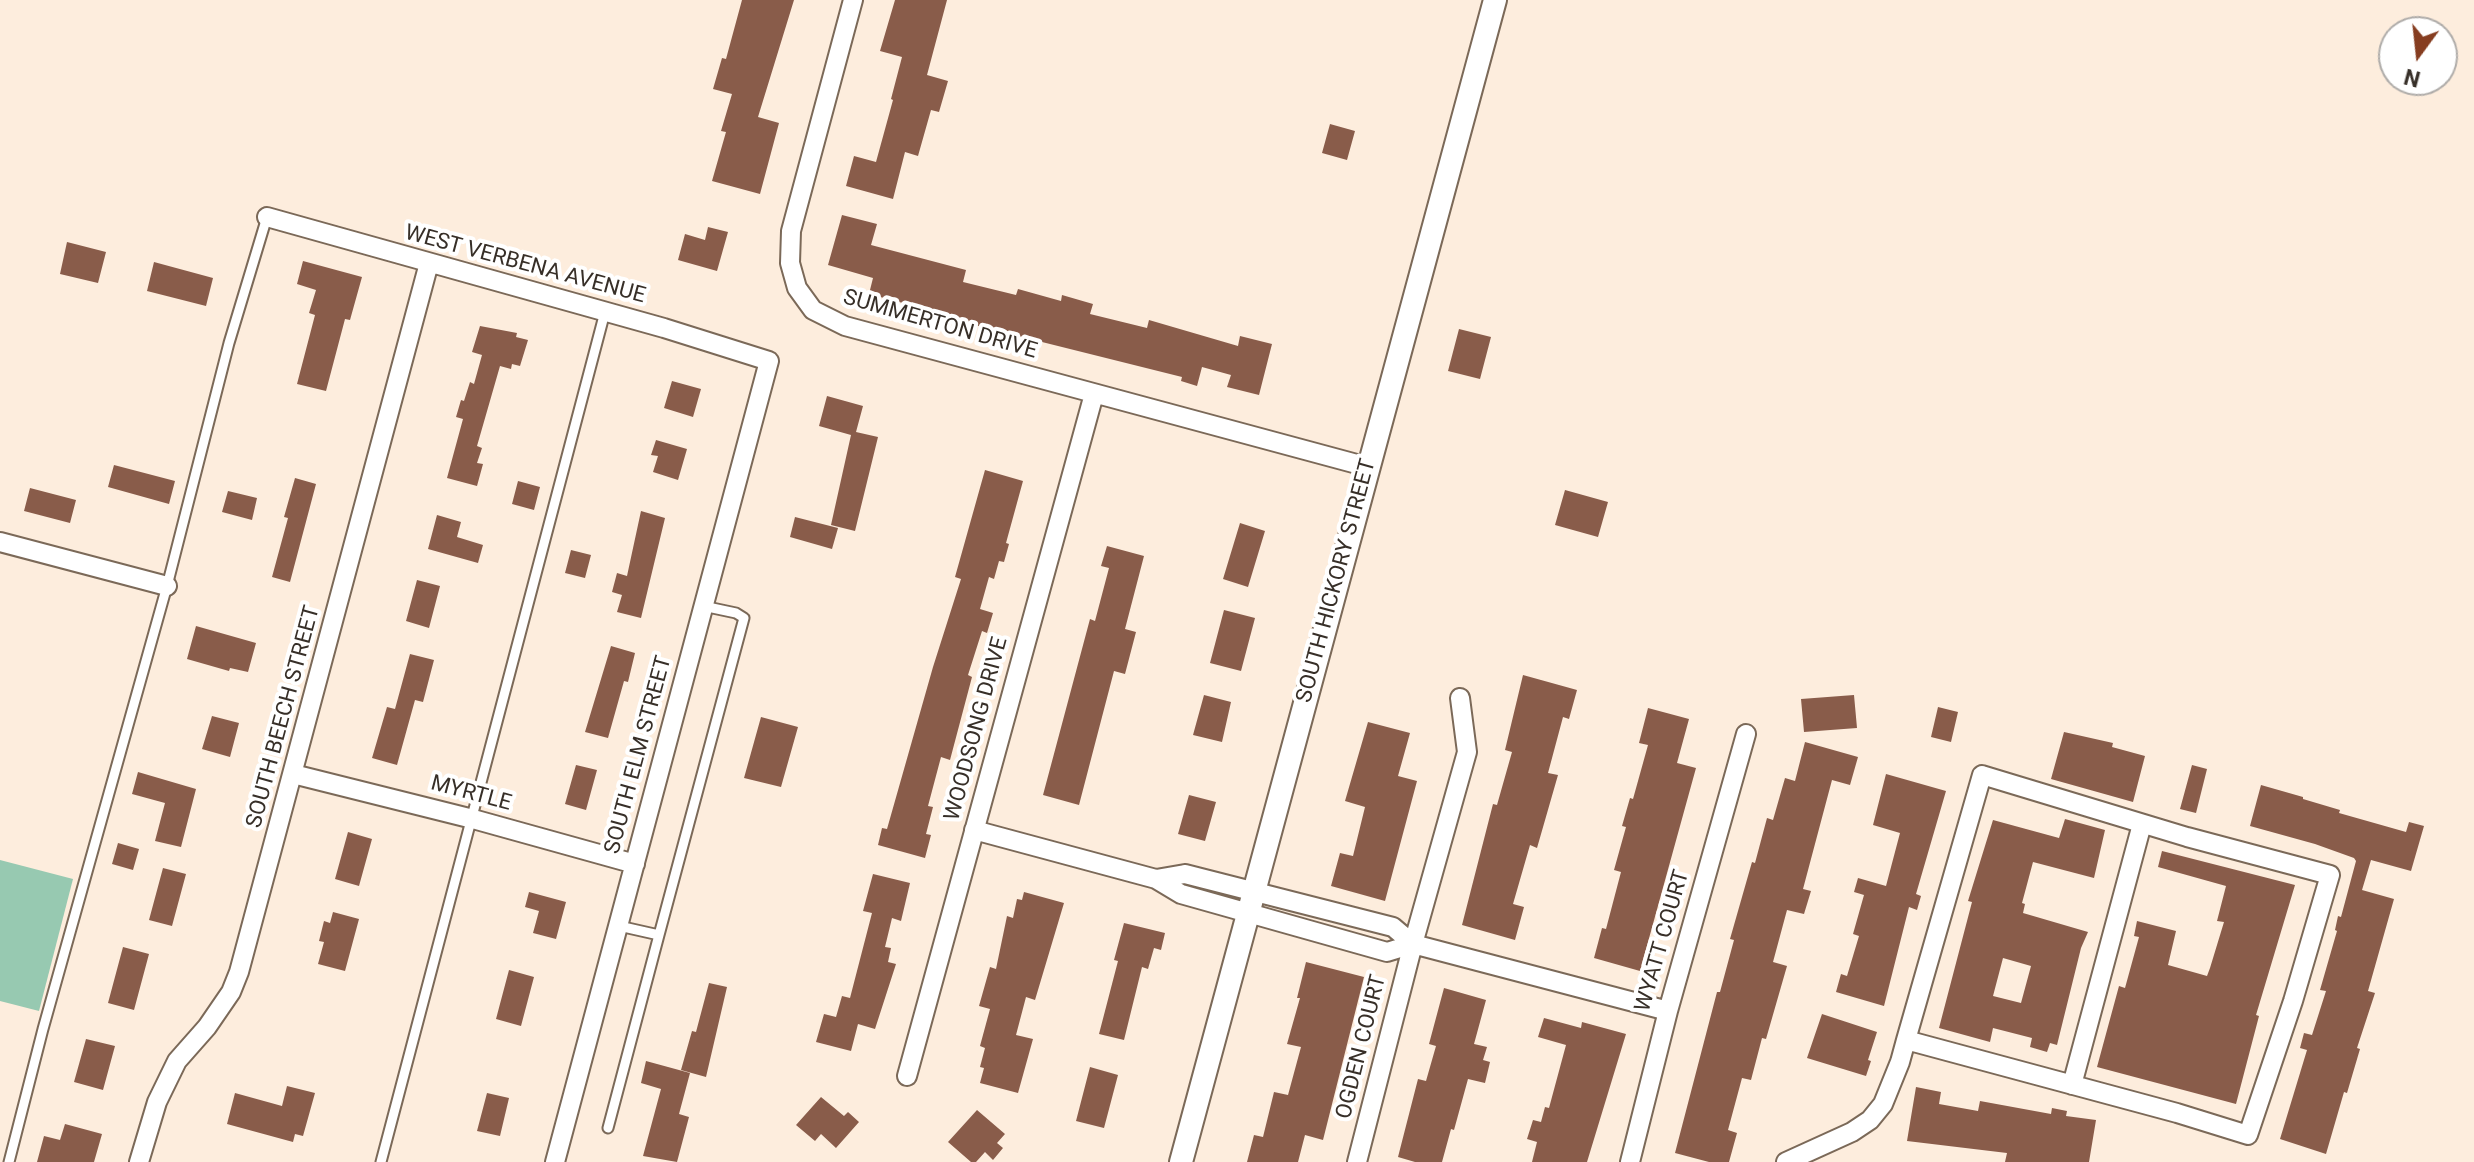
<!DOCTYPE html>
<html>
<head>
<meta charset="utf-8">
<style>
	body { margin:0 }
	#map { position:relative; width:2474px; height:1162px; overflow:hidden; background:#fdeddd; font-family:Roboto,sans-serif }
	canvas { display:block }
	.north { position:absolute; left:2378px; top:16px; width:80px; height:80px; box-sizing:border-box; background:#fff; border:2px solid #afaca9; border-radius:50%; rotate:195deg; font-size:22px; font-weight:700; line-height:32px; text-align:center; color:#372f28 }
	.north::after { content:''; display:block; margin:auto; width:28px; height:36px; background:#863d20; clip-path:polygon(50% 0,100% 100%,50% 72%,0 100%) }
</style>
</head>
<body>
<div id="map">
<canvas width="2474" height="1162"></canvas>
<div class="north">N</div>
</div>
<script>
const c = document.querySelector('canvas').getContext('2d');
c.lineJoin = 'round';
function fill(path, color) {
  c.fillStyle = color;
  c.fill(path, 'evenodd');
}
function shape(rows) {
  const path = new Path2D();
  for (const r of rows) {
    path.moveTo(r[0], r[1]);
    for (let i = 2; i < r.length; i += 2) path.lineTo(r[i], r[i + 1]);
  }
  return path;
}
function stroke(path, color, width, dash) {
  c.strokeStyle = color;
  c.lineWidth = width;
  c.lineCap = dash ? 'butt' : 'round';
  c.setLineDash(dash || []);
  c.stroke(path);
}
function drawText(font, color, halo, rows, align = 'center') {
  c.font = font + ' Roboto,sans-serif';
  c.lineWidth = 8;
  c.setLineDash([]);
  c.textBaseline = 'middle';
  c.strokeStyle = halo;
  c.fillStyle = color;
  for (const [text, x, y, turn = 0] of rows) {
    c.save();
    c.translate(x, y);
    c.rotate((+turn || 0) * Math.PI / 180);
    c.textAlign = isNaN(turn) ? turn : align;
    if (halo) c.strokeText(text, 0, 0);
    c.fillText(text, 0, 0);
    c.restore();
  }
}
const green = shape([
	[0,860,73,879,39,1011,0,1001]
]);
const building = shape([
	[742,0,794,0,758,117,779,123,760,194,712,181,726,132,721,131,732,94,713,89,722,58,726,59],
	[895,0,947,0,927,75,948,81,939,112,931,110,918,156,905,152,893,199,846,186,854,156,876,162,893,100,891,99,902,57,880,51],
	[1330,124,1355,131,1347,160,1322,153],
	[842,215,877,224,871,245,966,270,963,282,1016,295,1018,289,1061,301,1062,295,1093,304,1090,314,1147,328,1149,320,1238,346,1240,336,1272,344,1259,395,1227,387,1231,375,1202,367,1197,386,1181,381,1182,377,1006,333,959,321,959,318,869,294,873,278,828,265],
	[708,227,728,232,717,271,678,260,685,234,705,240],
	[67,242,106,252,98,283,60,274],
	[303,261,362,277,350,320,345,319,326,391,297,384,315,315,309,313,316,290,297,284],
	[154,262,213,278,206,306,147,291],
	[480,326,517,333,516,337,528,340,520,366,512,364,511,369,500,366,477,446,482,448,477,463,483,464,477,486,447,478,463,419,456,417,461,400,464,401,470,382,474,384,482,355,472,352],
	[1459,329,1491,337,1480,379,1448,371],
	[672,381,701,389,693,417,664,408],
	[827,396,863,406,856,432,878,437,855,531,831,525,851,435,819,426],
	[656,440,687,449,678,480,653,472,658,456,651,455],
	[114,465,175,481,169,504,108,487],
	[985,470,1023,481,1006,543,1009,544,1004,562,999,561,994,579,989,577,980,609,993,613,987,633,982,631,968,675,972,677,950,760,941,757,928,806,933,807,926,834,931,835,925,858,878,845,882,828,887,829,933,667,961,579,955,577],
	[295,478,316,484,290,582,272,577,288,518,284,517],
	[518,481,540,487,534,510,512,504],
	[30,488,76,500,70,523,24,511],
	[1565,490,1608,502,1598,537,1555,525],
	[228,491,257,498,252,520,222,512],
	[641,511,665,518,641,618,617,612,622,595,612,592,617,573,627,576],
	[437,515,461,522,457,537,483,545,478,563,428,549],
	[795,517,838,528,832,549,790,537],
	[1240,523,1265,531,1248,587,1223,579],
	[1107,546,1144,556,1125,629,1136,632,1125,674,1114,671,1079,805,1043,795,1090,619,1095,621,1109,568,1101,566],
	[571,550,591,555,585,578,565,573],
	[417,580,440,586,429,628,406,621],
	[1224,610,1255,618,1241,671,1210,663],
	[196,626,256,643,248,672,230,668,229,671,187,659],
	[611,646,635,653,628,682,624,681,608,738,585,732],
	[410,654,434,660,423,702,415,700,397,765,372,758,387,707,395,709],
	[1523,675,1577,690,1569,719,1563,717,1548,773,1558,775,1537,848,1530,845,1513,904,1524,907,1515,940,1462,925,1493,804,1497,805,1512,752,1505,750],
	[1204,695,1231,702,1222,742,1193,735],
	[1854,695,1857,728,1804,732,1801,699],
	[1938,707,1958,712,1951,742,1931,737],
	[1648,708,1689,719,1677,763,1696,768,1640,971,1594,958,1602,928,1606,929,1621,872,1614,870,1626,827,1622,826,1630,798,1633,799,1648,745,1639,743],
	[212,716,239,723,230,757,202,749],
	[761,717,798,727,781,787,744,778],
	[1368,722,1410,733,1398,776,1417,781,1385,901,1331,886,1340,853,1353,856,1365,807,1345,801],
	[2064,732,2113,743,2112,747,2145,756,2133,802,2051,779],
	[1805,742,1858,757,1850,785,1832,780,1803,889,1811,891,1804,914,1787,910,1773,962,1787,966,1766,1039,1762,1038,1751,1080,1742,1078,1728,1130,1737,1133,1729,1162,1709,1162,1675,1153,1717,992,1720,992,1734,940,1730,939,1752,862,1755,863,1767,818,1773,820,1785,778,1795,781],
	[576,765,597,770,586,810,565,804],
	[2192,765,2207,769,2196,813,2180,809],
	[138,772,196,789,181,847,155,841,165,803,132,794],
	[1886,774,1946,791,1916,894,1921,896,1917,910,1909,907,1884,1006,1836,992,1841,974,1847,976,1859,936,1853,934,1864,895,1854,892,1858,878,1886,886,1900,833,1873,825],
	[2261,785,2303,797,2303,799,2340,810,2339,813,2406,832,2409,822,2424,826,2411,871,2371,860,2362,890,2394,899,2368,991,2375,993,2357,1048,2360,1049,2347,1093,2344,1092,2326,1154,2280,1139,2307,1050,2300,1048,2304,1033,2312,1035,2326,991,2320,990,2337,931,2335,930,2338,916,2341,917,2356,861,2354,858,2315,844,2250,826],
	[1189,795,1216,802,1205,841,1178,834],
	[2065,819,2105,830,2094,878,2033,862,2022,903,2025,904,2023,913,2088,932,2081,948,2057,1045,2050,1043,2047,1052,2030,1047,2032,1038,1993,1028,1990,1042,1939,1028,1972,902,1968,901,1993,820,2059,838],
	[2003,958,2031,966,2021,1003,1993,996],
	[348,832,372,839,359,886,335,879],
	[118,843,139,849,133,870,112,864],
	[2162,851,2295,885,2256,1015,2259,1016,2236,1104,2097,1067,2119,986,2125,988,2139,937,2134,936,2137,921,2176,931,2168,965,2207,976,2210,968,2224,922,2217,921,2226,886,2158,867],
	[163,868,186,874,172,926,149,920],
	[873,874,910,883,901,921,892,918,885,947,891,948,888,962,896,964,875,1029,858,1024,851,1051,816,1042,824,1014,836,1017,842,996,850,998,872,913,863,911],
	[529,892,566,902,556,939,533,933,539,911,525,907],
	[1024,892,1064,903,1035,1000,1026,997,1016,1035,1033,1039,1018,1093,980,1083,984,1068,980,1067,985,1048,980,1046,990,1009,979,1006,990,967,996,969,1007,916,1013,918,1017,899,1022,900],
	[333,912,359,919,345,971,318,964,324,942,319,941,324,921,330,923],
	[1124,923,1165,933,1161,950,1154,948,1148,969,1142,967,1124,1040,1099,1034,1118,961,1114,960],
	[123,947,149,954,134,1010,108,1003],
	[1306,962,1364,977,1323,1140,1305,1135,1298,1162,1247,1162,1254,1135,1263,1137,1274,1092,1288,1095,1301,1047,1287,1044,1300,998,1297,998],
	[509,970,534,977,521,1026,496,1019],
	[709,983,727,987,706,1077,681,1070,692,1031,696,1032],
	[1444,988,1486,1000,1474,1044,1487,1047,1483,1060,1490,1062,1485,1083,1468,1079,1454,1130,1451,1129,1442,1162,1415,1162,1398,1157,1418,1079,1426,1081,1436,1046,1429,1044],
	[1822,1014,1877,1032,1868,1060,1871,1061,1866,1076,1807,1058],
	[1544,1018,1581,1028,1582,1022,1626,1034,1587,1162,1532,1162,1537,1142,1527,1139,1533,1120,1541,1122,1545,1107,1549,1108,1566,1045,1538,1037],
	[86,1039,115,1046,103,1090,74,1082],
	[646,1061,690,1073,679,1114,689,1117,677,1162,643,1156,661,1089,641,1083],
	[1090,1067,1118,1075,1104,1128,1076,1121],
	[287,1086,315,1093,303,1136,295,1134,293,1142,227,1124,235,1093,282,1106],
	[1916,1087,1941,1092,1939,1104,1978,1111,1980,1101,2051,1114,2052,1108,2067,1111,2066,1116,2096,1120,2089,1162,2005,1162,2007,1153,1907,1141],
	[487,1093,509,1098,500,1136,477,1131],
	[821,1097,844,1116,848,1112,859,1122,836,1148,821,1134,815,1141,796,1125],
	[977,1110,1005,1134,997,1143,1003,1148,993,1160,985,1152,976,1162,971,1162,948,1142],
	[65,1124,102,1134,94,1162,37,1162,44,1136,60,1140]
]);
const service = shape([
	[619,926,659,935,744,618,736,613,703,606],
	[608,1128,659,935],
	[9,1162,43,1029,167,586,229,343,267,217],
	[381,1162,605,312]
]);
const minor = shape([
	[853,0,791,231,790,263,797,288,813,310,845,326,1368,467],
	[267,217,664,328,769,361,555,1162],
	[0,542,167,586],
	[293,774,473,819,635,864],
	[974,830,1156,879],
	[1185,874,1393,927,1413,944,1387,952,1181,894,1156,879,1185,874],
	[1413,944,1668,1011],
	[907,1076,1094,394],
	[2072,1085,2142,824],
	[139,1162,157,1102,177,1061,207,1027,231,992,239,972,429,263],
	[1357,1162,1413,944,1467,752,1460,698],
	[1630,1162,1668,1011,1746,734],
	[1786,1162,1852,1132,1870,1120,1883,1104,1900,1062,1906,1040,1982,775,2187,837,2330,875,2293,1001,2248,1135,2177,1113,1906,1040]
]);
const tertiary = shape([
	[1181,1162,1495,0]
]);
const streetNames = [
	["WEST VERBENA AVENUE",525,265,15],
	["SUMMERTON DRIVE",940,325,16],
	["SOUTH HICKORY STREET",1337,581,-75],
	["SOUTH BEECH STREET",284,717,-75],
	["WOODSONG DRIVE",977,729,-75],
	["SOUTH ELM STREET",639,755,-75],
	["MYRTLE",471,794,15],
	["WYATT COURT",1663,941,-74],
	["OGDEN COURT",1362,1047,-76]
];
fill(green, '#97c9b1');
fill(building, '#895c4a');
stroke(service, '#7b6958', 13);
stroke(minor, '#7b6958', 22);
stroke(tertiary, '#7b6958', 26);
stroke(service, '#fff', 9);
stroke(minor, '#fff', 18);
stroke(tertiary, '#fff', 22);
drawText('22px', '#372f28', '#fff', streetNames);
</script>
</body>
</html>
